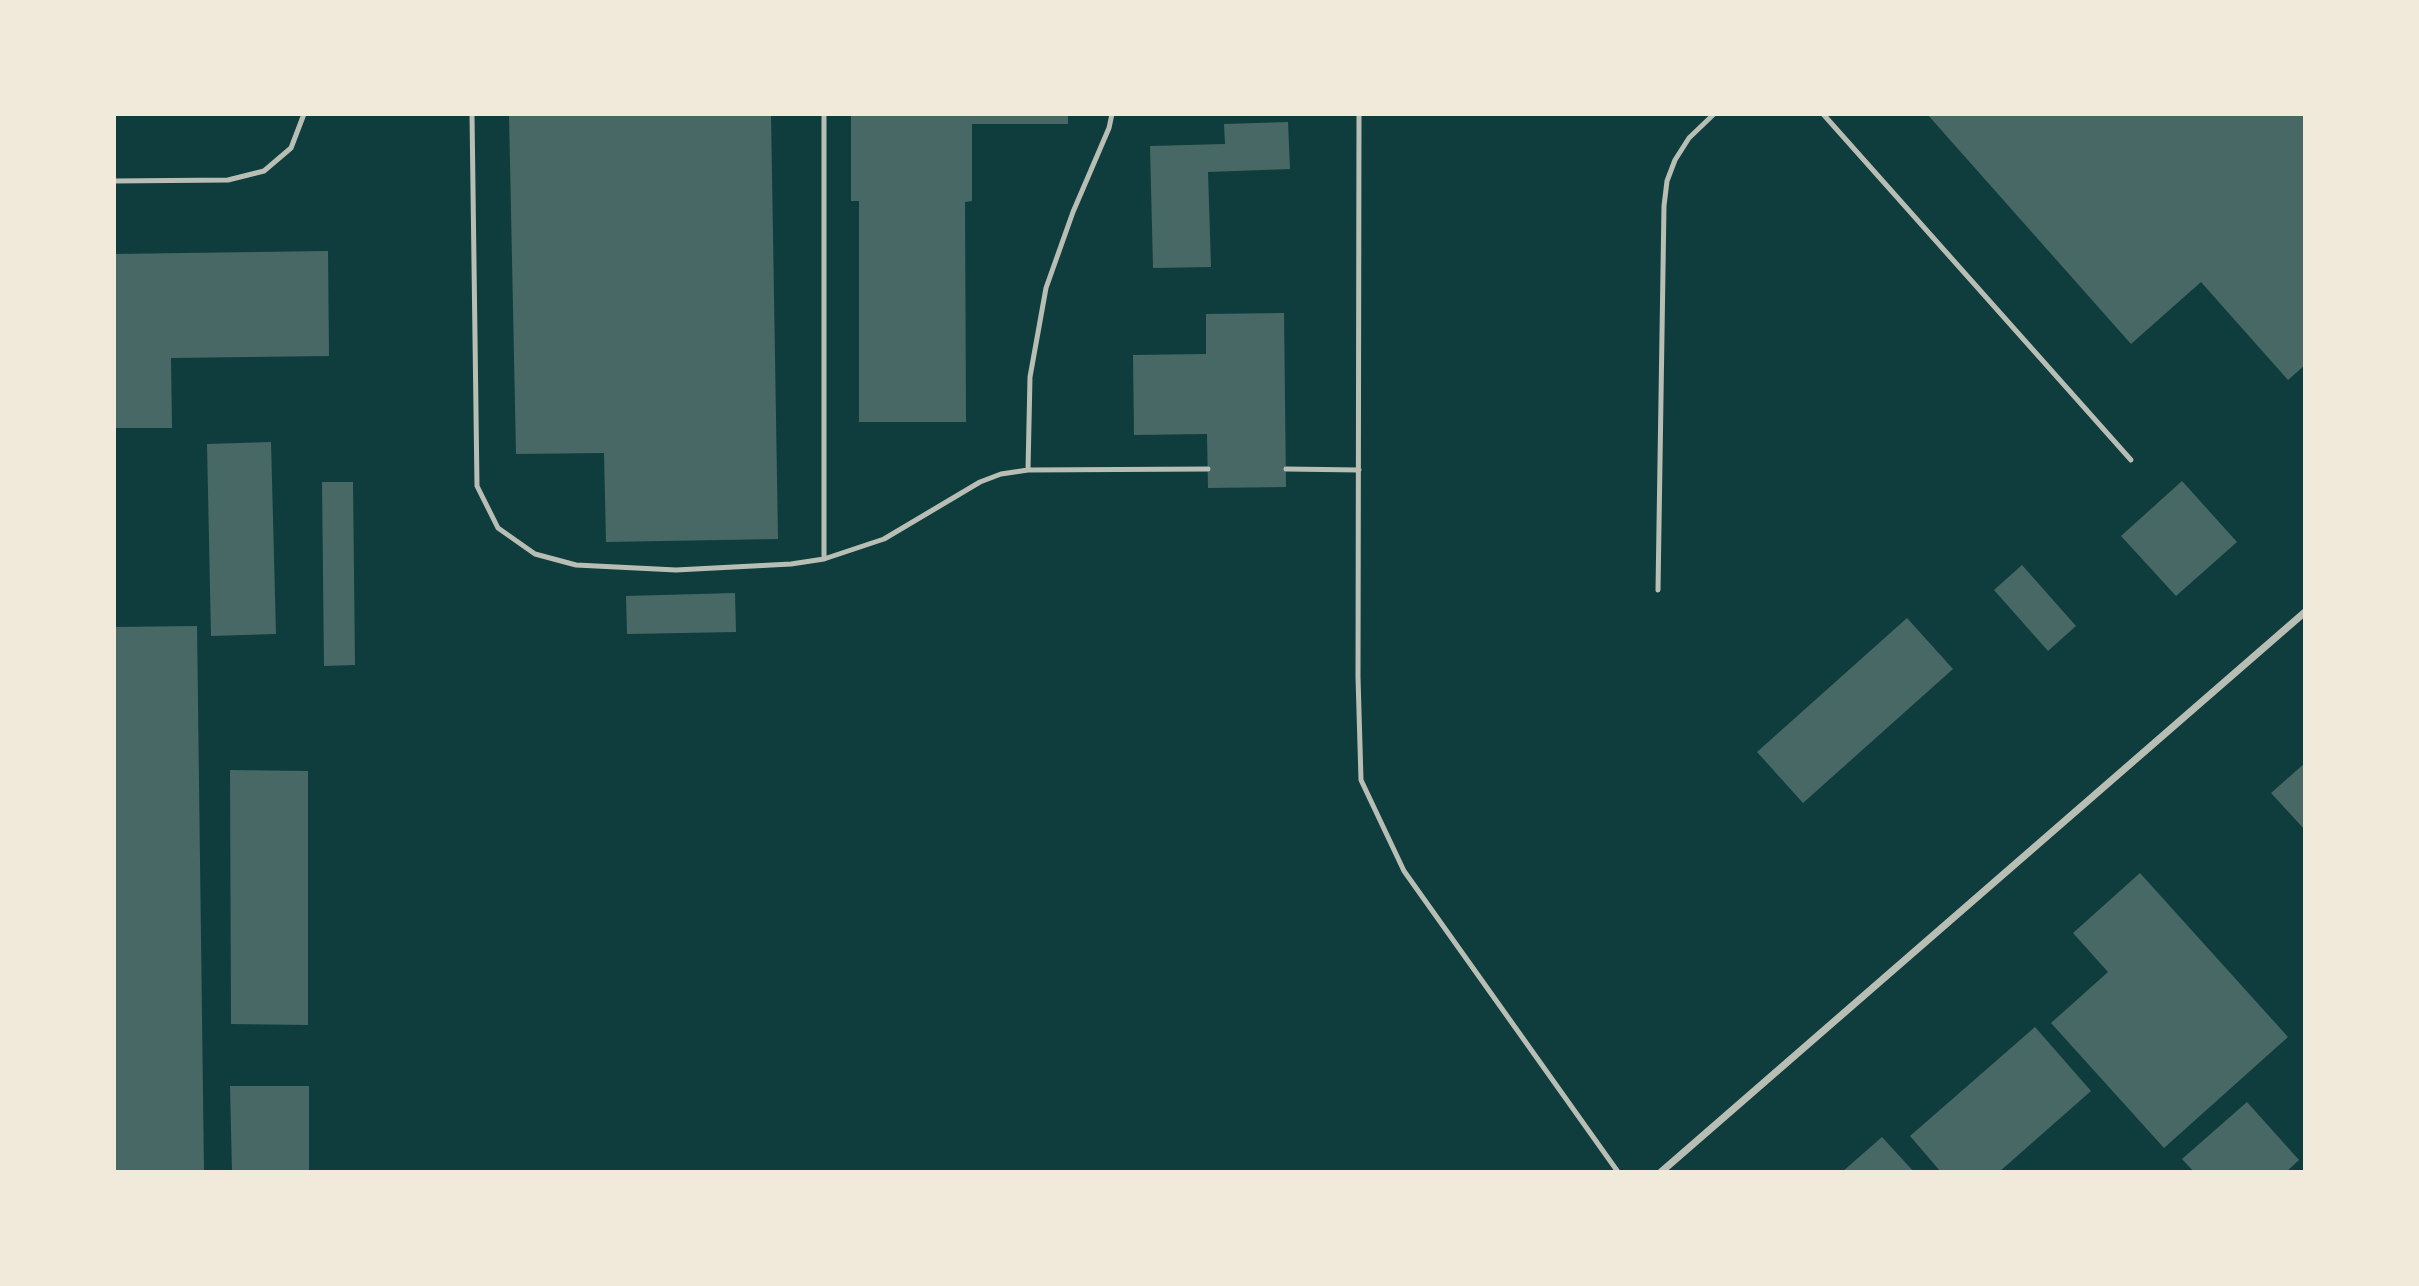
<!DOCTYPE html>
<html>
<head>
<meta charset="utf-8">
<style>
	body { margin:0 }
	#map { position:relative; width:2419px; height:1286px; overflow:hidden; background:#0f3d3e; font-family:"Times New Roman",serif }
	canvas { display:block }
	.frame { position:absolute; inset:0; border:116px solid #f1e9da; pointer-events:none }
</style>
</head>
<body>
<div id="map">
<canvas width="2419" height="1286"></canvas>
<div class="frame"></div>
</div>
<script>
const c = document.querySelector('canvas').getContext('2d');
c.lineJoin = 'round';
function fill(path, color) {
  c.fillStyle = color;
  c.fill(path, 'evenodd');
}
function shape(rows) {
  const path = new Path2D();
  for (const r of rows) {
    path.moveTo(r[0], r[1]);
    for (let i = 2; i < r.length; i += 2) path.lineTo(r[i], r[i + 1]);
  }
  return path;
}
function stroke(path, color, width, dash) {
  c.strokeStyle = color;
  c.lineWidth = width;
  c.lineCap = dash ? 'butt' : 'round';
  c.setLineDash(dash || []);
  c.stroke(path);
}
const building = shape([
	[509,114,771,114,778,539,606,542,604,453,516,454],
	[851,114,1068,114,1068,124,972,124,972,201,965,202,966,422,859,422,859,201,851,201],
	[1927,114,2305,114,2305,365,2288,380,2201,282,2131,344],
	[1288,122,1290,169,1208,172,1211,267,1153,268,1150,146,1225,144,1224,124],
	[328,251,329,356,171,358,172,428,114,428,114,254],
	[1284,313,1286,487,1208,488,1207,434,1134,435,1133,355,1206,354,1206,314],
	[271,442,276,634,211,636,207,444],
	[2182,481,2237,542,2176,596,2121,536],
	[322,482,353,482,355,665,324,666],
	[2022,565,2076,626,2048,651,1994,590],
	[735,593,736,632,627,634,626,596],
	[1907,618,1953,669,1803,803,1757,752],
	[197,626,204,1172,114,1172,114,627],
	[2305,763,2305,830,2271,793],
	[230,770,308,771,308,1025,231,1024],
	[2140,873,2288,1037,2164,1148,2051,1023,2108,972,2073,933],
	[2035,1027,2091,1091,1999,1172,1941,1172,1910,1136],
	[230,1086,309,1086,309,1172,232,1172],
	[2247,1102,2299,1160,2286,1172,2194,1172,2182,1159],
	[1882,1137,1914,1172,1842,1172]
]);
const service = shape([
	[472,114,477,486,498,528,535,554,576,565,676,570,791,564,824,559,884,539,980,482,1001,474,1028,470,1208,469],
	[1359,114,1358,677,1361,780,1404,871,1618,1172],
	[1823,114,2131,460],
	[114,181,228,180,264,171,291,148,304,114],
	[1286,469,1359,470],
	[1028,470,1030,377,1046,288,1073,212,1109,128,1112,114],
	[824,559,824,114],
	[1658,590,1664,206,1667,181,1675,160,1689,138,1714,114]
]);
const minor = shape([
	[1661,1172,2305,612]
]);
fill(building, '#486865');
stroke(service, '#b8beb3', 5);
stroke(minor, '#b8beb3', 7);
</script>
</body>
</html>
